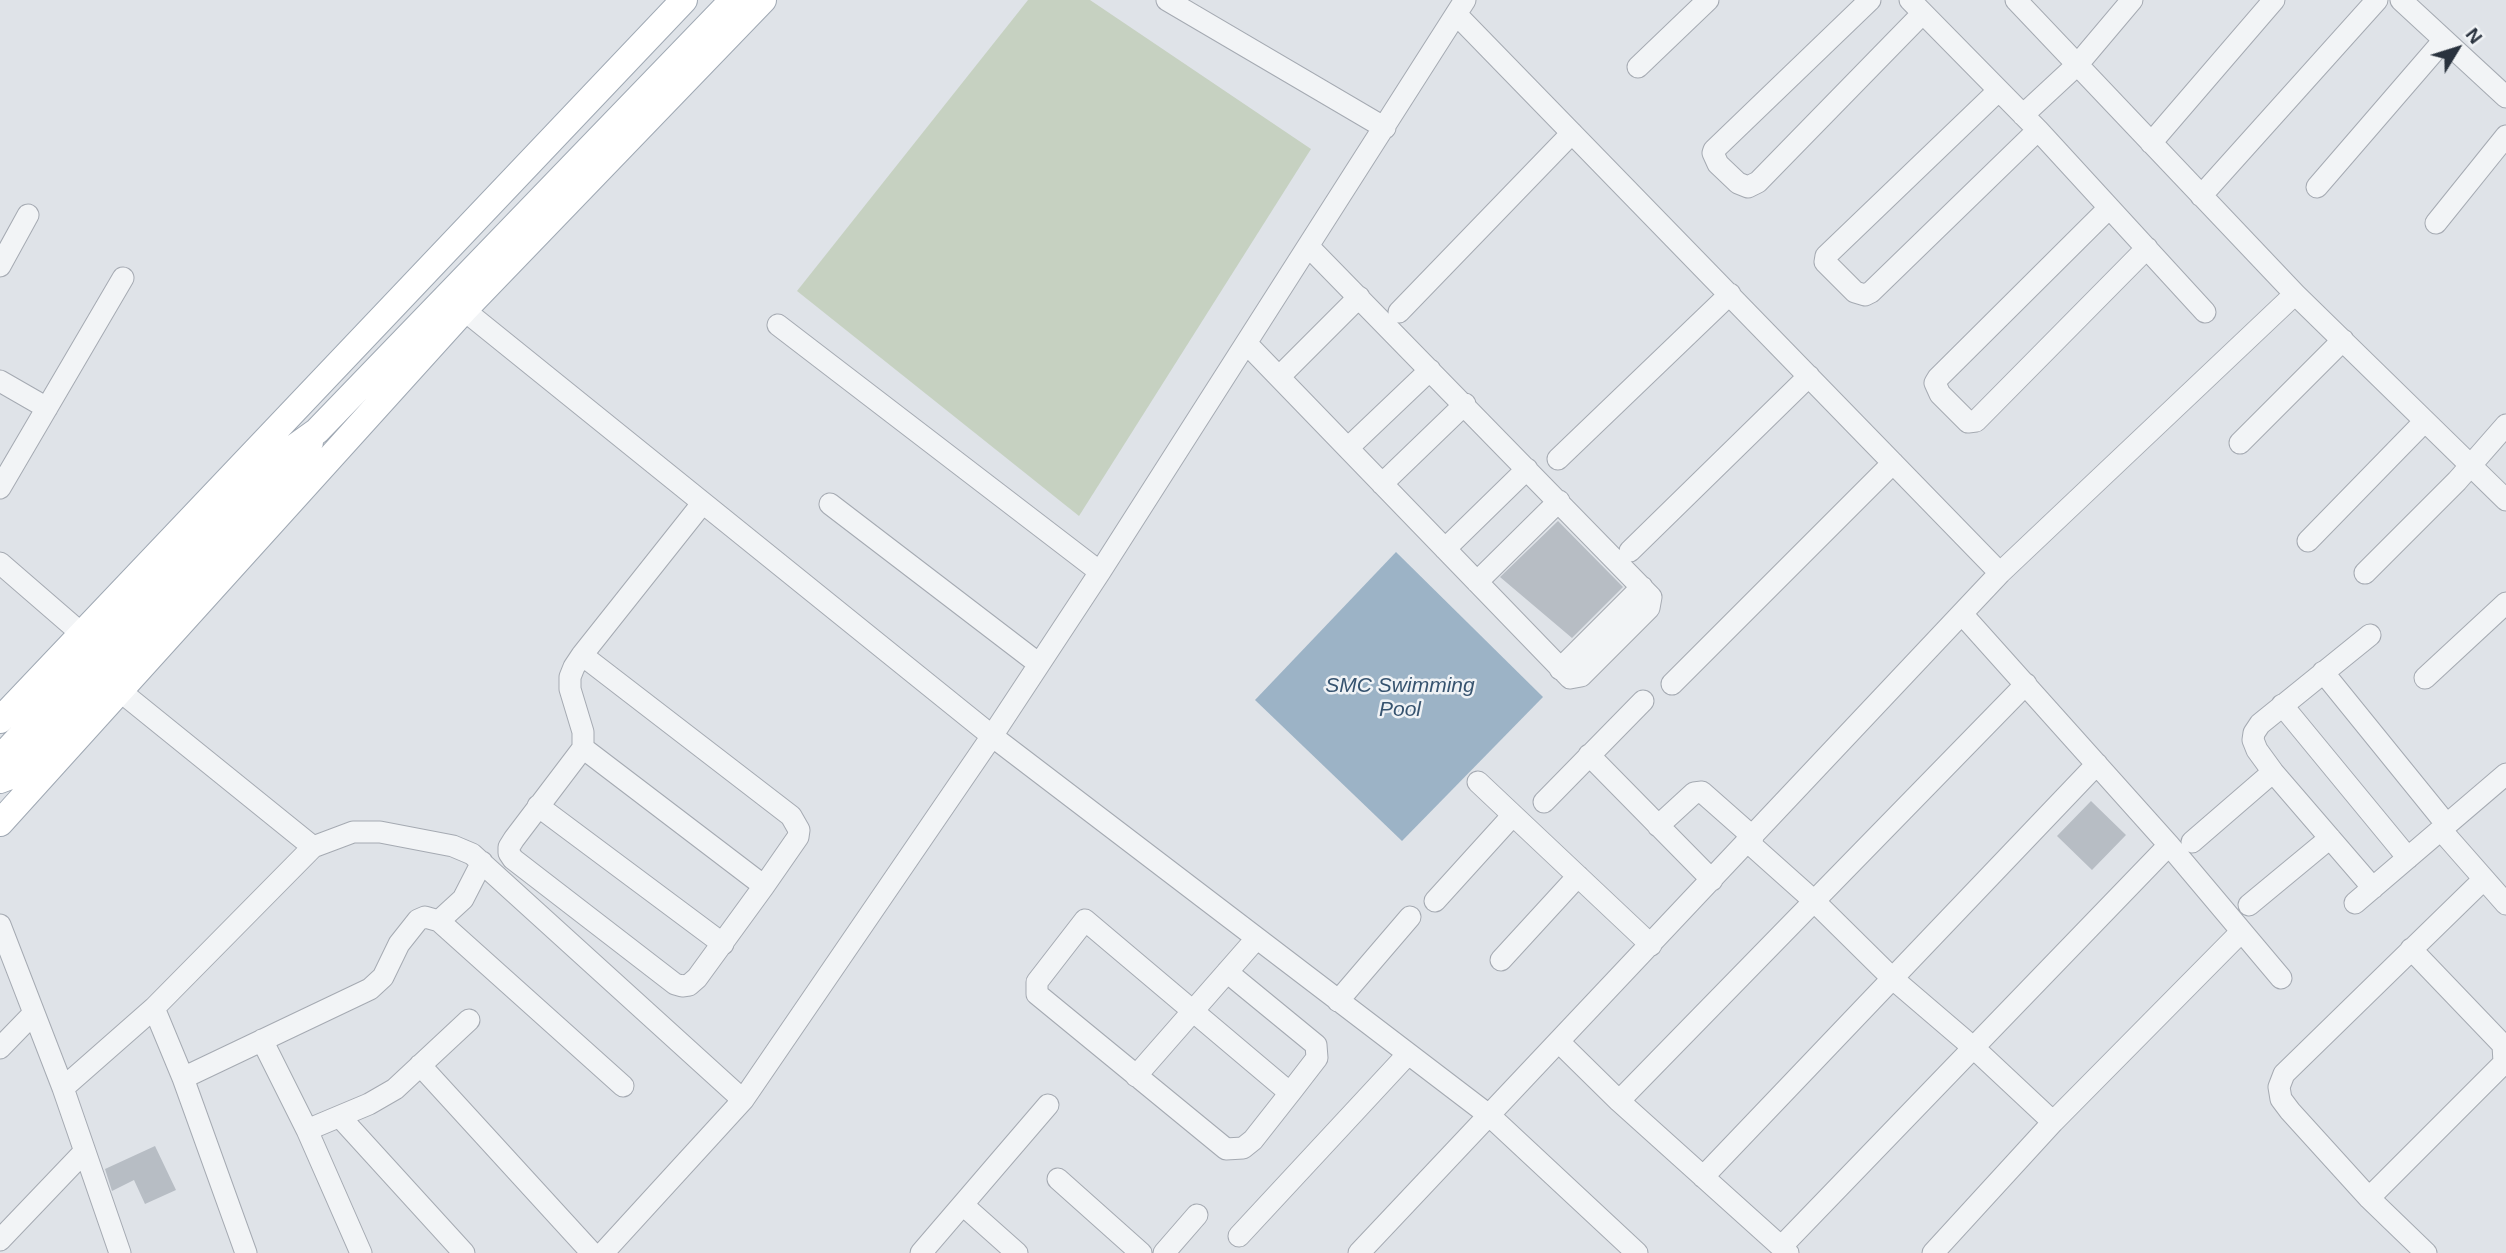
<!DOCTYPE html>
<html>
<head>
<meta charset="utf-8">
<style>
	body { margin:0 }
	#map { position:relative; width:2506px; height:1253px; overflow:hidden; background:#dfe3e8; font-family:Helvetica,sans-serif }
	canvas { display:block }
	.north { position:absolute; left:2422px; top:14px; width:70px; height:70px; -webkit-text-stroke:5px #eff2f5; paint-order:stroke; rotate:52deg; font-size:19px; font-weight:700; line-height:28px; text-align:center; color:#29323e }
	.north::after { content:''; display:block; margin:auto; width:24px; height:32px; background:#29323e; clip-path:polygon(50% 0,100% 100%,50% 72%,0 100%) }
</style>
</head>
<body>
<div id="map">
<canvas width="2506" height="1253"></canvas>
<div class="north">N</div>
</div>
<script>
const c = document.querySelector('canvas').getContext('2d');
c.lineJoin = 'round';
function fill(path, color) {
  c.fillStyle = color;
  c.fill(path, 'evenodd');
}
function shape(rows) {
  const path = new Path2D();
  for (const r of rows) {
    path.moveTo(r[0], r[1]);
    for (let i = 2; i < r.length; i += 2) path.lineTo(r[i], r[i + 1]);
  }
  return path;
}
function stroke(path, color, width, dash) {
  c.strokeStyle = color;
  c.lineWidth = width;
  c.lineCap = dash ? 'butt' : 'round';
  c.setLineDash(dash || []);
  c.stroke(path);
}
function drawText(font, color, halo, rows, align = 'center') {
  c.font = font + ' Helvetica,sans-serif';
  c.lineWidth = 5;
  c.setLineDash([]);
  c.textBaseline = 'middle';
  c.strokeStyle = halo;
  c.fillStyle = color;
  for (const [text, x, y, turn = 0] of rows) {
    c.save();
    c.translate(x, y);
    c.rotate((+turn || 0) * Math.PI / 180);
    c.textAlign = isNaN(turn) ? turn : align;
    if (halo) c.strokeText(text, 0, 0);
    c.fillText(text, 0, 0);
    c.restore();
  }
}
const green = shape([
	[1028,0,1090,0,1311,149,1079,516,797,291]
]);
const water = shape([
	[1396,552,1543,697,1402,841,1255,700]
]);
const building = shape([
	[1558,521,1623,587,1572,638,1500,577],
	[2091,801,2126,835,2092,870,2057,836],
	[155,1146,176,1190,145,1204,134,1180,112,1191,105,1169]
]);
const minor = shape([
	[1167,0,1385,128],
	[1870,0,1714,150,1713,153,1718,164,1738,183,1748,187,1758,182,1922,14],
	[1910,0,2038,130,2205,312],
	[2016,0,2295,294,2506,500],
	[2401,0,2506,97],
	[1456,14,2000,573],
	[1638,67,1708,0],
	[1998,91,1826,256,1825,262,1855,292,1865,295,1871,292,2038,130],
	[2023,115,2078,64,2132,0],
	[2151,143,2274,0],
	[2317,187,2443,41],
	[2201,196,2377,0],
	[2109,208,1938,378,1935,383,1940,394,1968,422,1976,421,2147,248],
	[2436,223,2506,136],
	[0,266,28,215],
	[464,310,992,736,1490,1116,1637,1253],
	[1399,312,1572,133],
	[778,325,1100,572],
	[1247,344,1570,678,1581,676,1649,608,1651,597,1309,247],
	[1279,377,1359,297],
	[0,381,47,408],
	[2240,443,2343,340],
	[1348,448,1430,370],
	[1558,459,1730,294],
	[1382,484,1465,404],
	[0,488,123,278],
	[830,504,1039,664],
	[2308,541,2425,421],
	[1445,549,1527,469],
	[1630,551,1809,376],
	[0,563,82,634],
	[2365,573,2457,481,2506,425],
	[1477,582,1559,501],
	[1962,614,2169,845,2281,978],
	[2370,635,2260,724,2254,733,2253,740,2257,750,2273,772,2373,888],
	[582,655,791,816,799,830,798,837,764,886,697,978,689,985,682,986,675,984,513,859,509,853,509,847,514,839,583,748,583,732,570,689,570,677,574,667,582,655,701,505,701,503],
	[1560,669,1642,587],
	[2323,672,2447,825],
	[2425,678,2506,603],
	[1672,684,1893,463],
	[2282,705,2408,858],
	[583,748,764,886],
	[1589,755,1712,880],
	[1478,782,1651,945],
	[1544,802,1643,701],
	[538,806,723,944],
	[1658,826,1694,793,1702,792,1753,837],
	[2441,830,2506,904],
	[1748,842,1813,900,1892,978,1975,1049,2053,1122],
	[2192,842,2273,772],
	[313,847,353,832,380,832,453,846,472,854,743,1100],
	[1435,901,1513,815],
	[2355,903,2506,774],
	[2249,905,2330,838],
	[1085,920,1290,1093,1253,1140,1243,1148,1226,1149,1037,994,1037,982,1085,920],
	[439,921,463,899,482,862],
	[0,925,63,1088,120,1253],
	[1501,960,1578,876],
	[1227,972,1316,1045,1317,1058,1290,1093],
	[1338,1001,1410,917],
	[154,1008,183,1078,246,1253],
	[262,1040,307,1130,361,1253],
	[1559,1042,1619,1101,1788,1253],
	[0,1048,34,1013],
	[420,1065,592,1253],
	[1136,1076,1256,939],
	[183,1078,370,989,383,977,399,944,418,920,425,917,439,921,623,1086],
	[63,1088,154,1008,313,847,120,691],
	[1619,1101,2026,684],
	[340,1117,464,1253],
	[307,1130,369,1104,395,1089,469,1020],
	[1703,1177,2097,764],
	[1058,1179,1141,1253],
	[2369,1198,2504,1063,2503,1045,2411,949],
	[963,1205,1017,1253],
	[1239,1236,1408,1054],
	[0,1240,84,1152],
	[1781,1247,2169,845],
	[603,1253,743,1100,992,736,1100,572,1465,0],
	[921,1253,1048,1105],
	[1164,1253,1197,1215],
	[1359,1253,2000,573,2295,294],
	[1933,1253,2053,1122,2241,932],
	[2426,1253,2369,1198,2290,1111,2281,1099,2279,1087,2284,1074,2483,880]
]);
const major = shape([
	[0,720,684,0],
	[0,763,5,753,278,459,317,431,733,0],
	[0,780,21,772,294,469,310,442],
	[0,823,464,310,763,0]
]);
const waterNames = [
	["SMC Swimming",1400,686],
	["Pool",1400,710]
];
fill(green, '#c6d1c1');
fill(water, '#9cb3c6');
fill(building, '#b7bdc4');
stroke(minor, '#a5aab2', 23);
stroke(major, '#9fa8b3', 28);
stroke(minor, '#f2f4f6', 21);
stroke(major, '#fff', 26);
drawText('italic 21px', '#36536f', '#eff2f5', waterNames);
</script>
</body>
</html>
